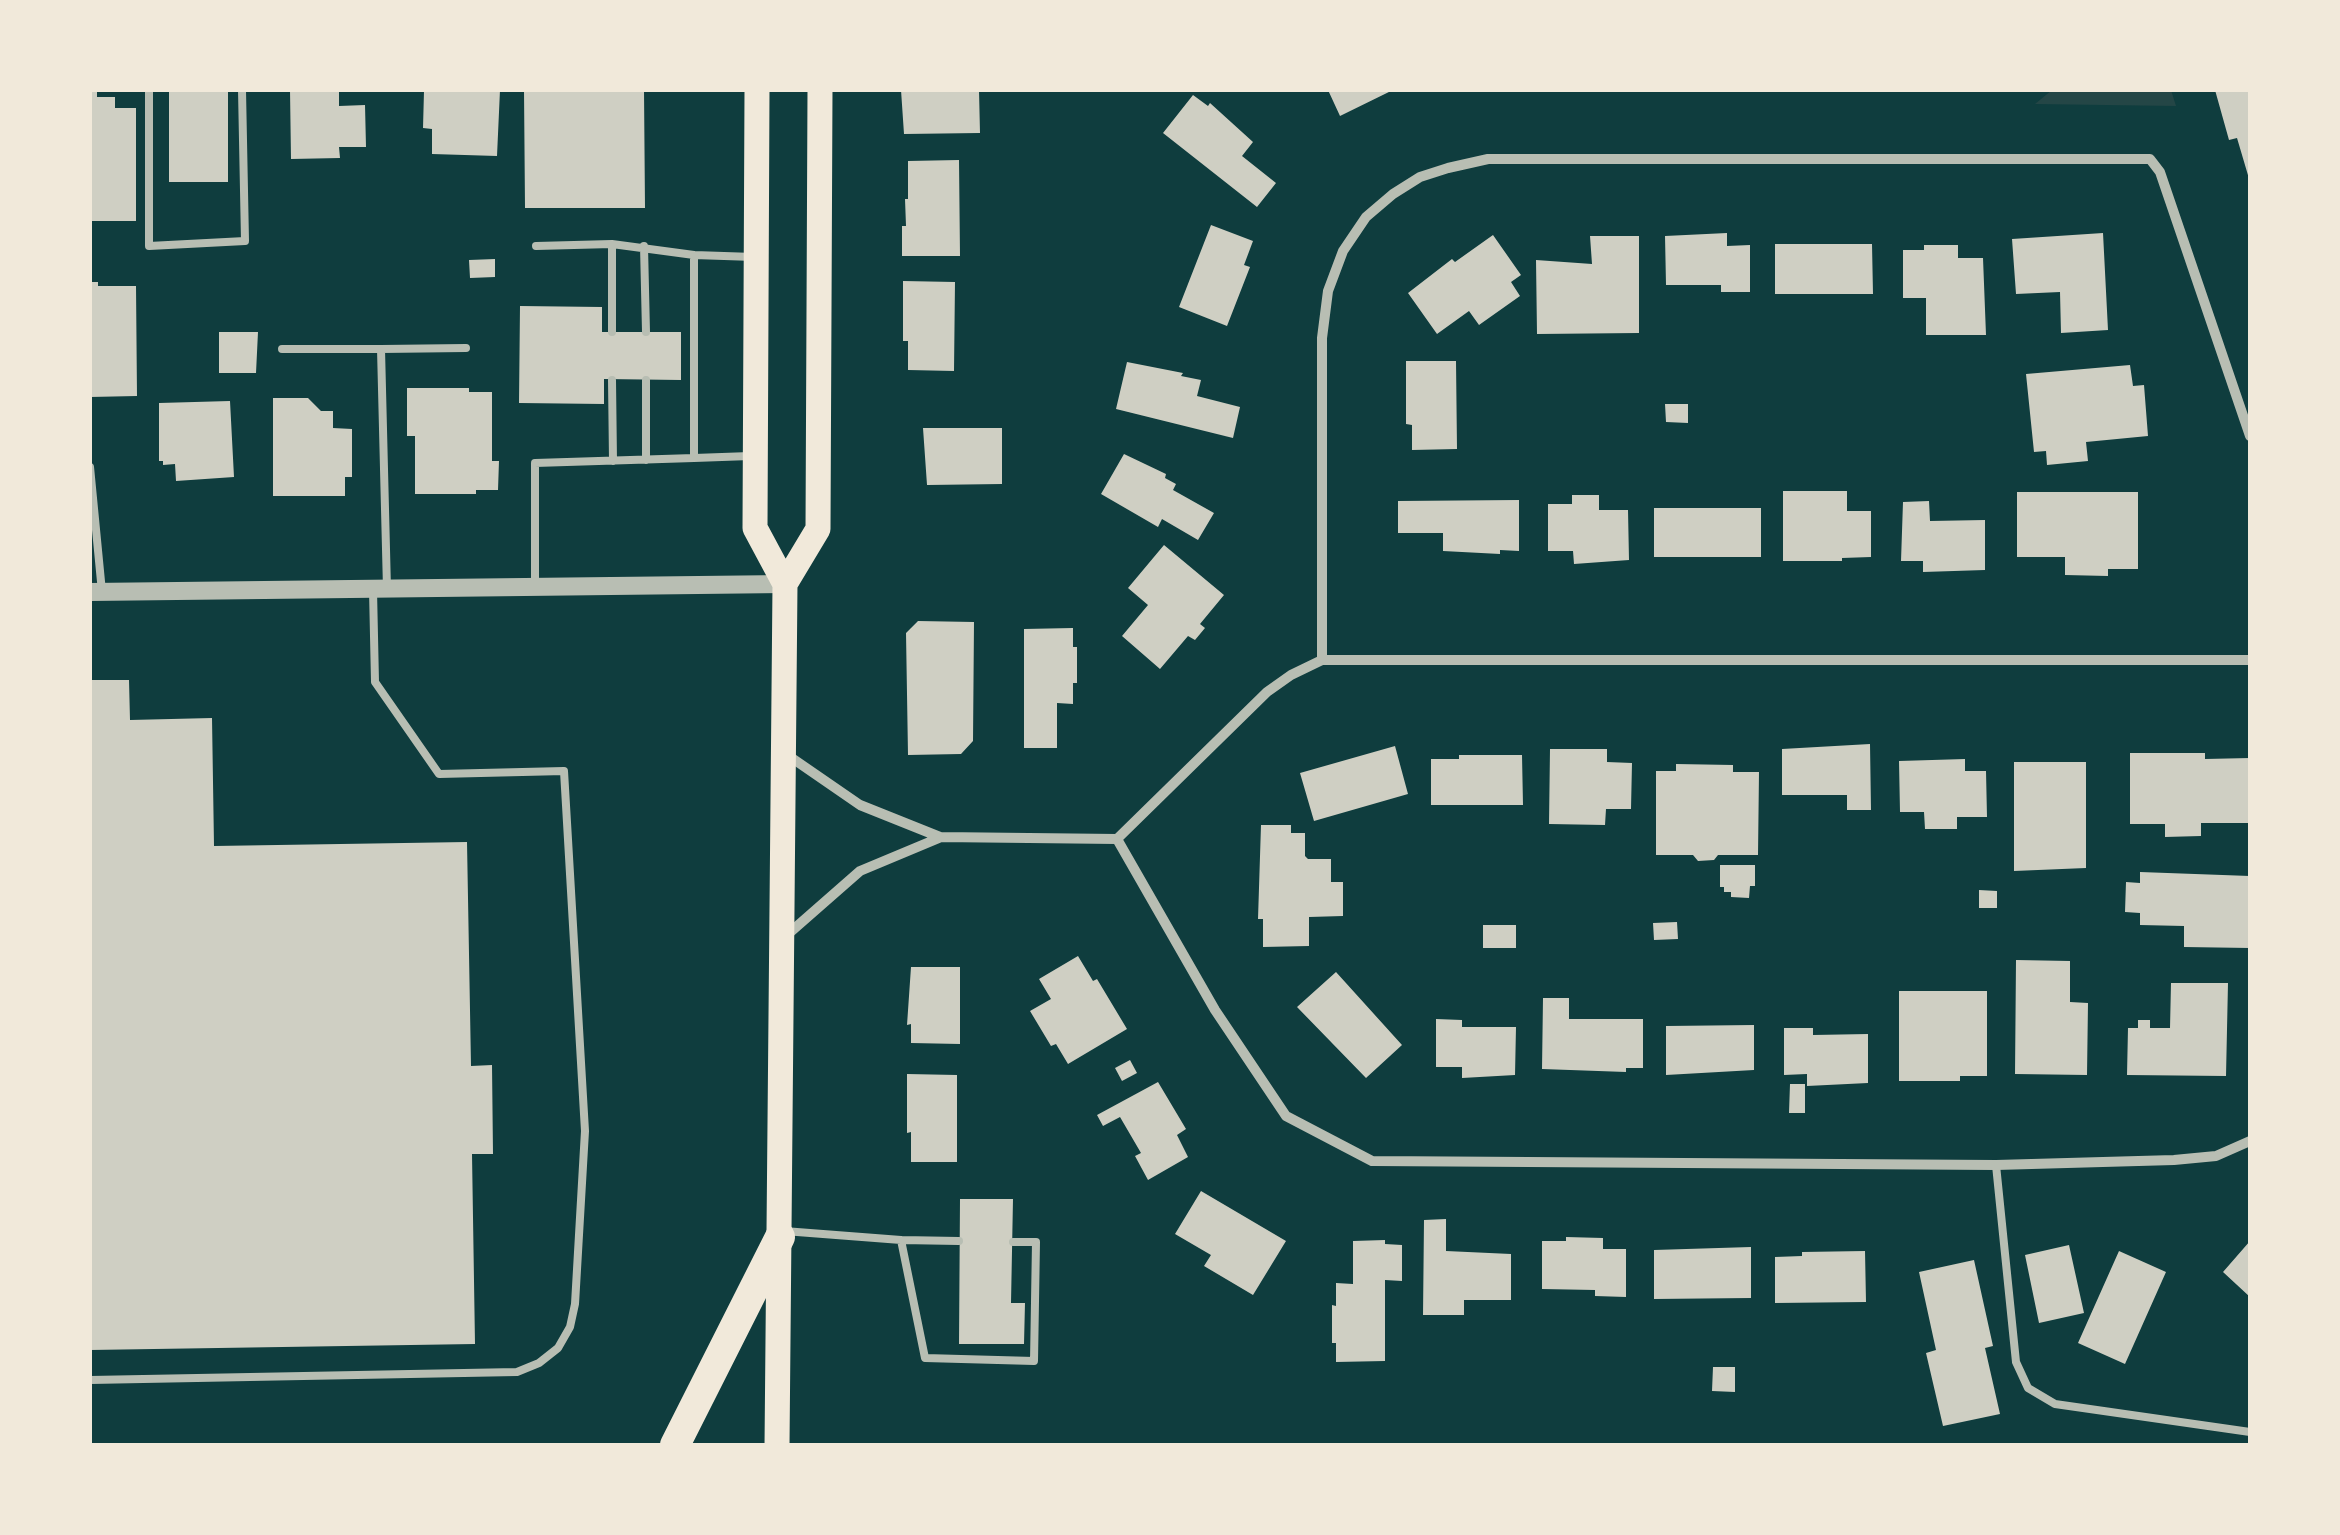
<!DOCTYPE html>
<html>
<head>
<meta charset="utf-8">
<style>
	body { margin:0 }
	#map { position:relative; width:2340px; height:1535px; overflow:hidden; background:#0f3d3e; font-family:Rubik,sans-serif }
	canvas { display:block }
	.frame { position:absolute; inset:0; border:92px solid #f1e9da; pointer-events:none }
</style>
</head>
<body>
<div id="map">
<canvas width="2340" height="1535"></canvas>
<div class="frame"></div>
</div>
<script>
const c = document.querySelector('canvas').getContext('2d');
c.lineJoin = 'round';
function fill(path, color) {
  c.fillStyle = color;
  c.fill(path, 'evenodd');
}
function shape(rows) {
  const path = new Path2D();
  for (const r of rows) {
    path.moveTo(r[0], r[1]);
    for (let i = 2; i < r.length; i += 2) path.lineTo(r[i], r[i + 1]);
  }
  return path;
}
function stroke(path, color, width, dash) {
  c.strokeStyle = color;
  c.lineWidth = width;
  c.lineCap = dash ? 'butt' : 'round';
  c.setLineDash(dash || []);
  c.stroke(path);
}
const green = shape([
	[2052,90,2171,90,2176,106,2035,104]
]);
const building = shape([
	[90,90,97,90,97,97,115,97,115,108,136,108,136,221,90,221],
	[169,90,228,90,228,182,169,182],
	[290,90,339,90,339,106,365,105,366,147,339,147,340,158,291,159],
	[500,90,497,156,432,154,432,129,423,128,424,91],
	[524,90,644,90,645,208,525,208],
	[901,90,979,90,980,133,904,134],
	[1328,90,1393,90,1340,116],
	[2215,90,2250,90,2250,182,2237,138,2229,140],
	[1193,95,1208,106,1210,103,1253,142,1242,156,1276,183,1257,207,1163,133],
	[959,160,960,256,902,256,902,226,906,226,905,199,908,199,908,161],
	[1211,225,1253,241,1244,265,1250,267,1227,326,1179,307],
	[1727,233,1727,246,1750,245,1750,292,1721,292,1721,285,1666,285,1665,236],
	[2103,233,2108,330,2061,333,2060,292,2016,294,2012,239],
	[1493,235,1521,275,1511,282,1520,296,1479,325,1469,311,1437,334,1408,293,1452,259,1455,262],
	[1590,236,1639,236,1639,333,1537,334,1536,260,1592,264],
	[1775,244,1872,244,1873,294,1775,294],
	[1924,245,1958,245,1958,258,1983,258,1986,335,1926,335,1926,298,1903,298,1903,250,1924,250],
	[495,259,495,277,470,278,469,260],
	[903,281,955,282,954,371,908,370,908,341,903,341],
	[90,282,98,282,98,286,136,286,137,396,90,397],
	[520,306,602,307,602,332,681,332,681,380,604,379,604,404,519,403],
	[219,332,258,332,256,373,219,373],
	[1406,361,1456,361,1457,449,1412,450,1412,425,1406,424],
	[1127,362,1183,373,1181,376,1201,380,1197,396,1240,407,1233,438,1116,409],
	[2130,365,2133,386,2144,385,2148,436,2086,442,2088,461,2047,465,2046,451,2034,452,2026,374],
	[407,388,469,388,469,392,492,392,492,461,499,461,498,490,476,490,476,494,415,494,415,436,407,436],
	[273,398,308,398,321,411,333,411,333,428,352,429,352,477,345,477,345,496,273,496],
	[230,401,234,477,176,481,175,464,163,465,163,461,159,461,159,403],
	[1665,404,1688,404,1688,423,1666,422],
	[923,428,1002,428,1002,484,927,485],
	[1124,454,1166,474,1165,478,1176,484,1173,490,1214,513,1198,540,1162,519,1158,527,1101,494],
	[1783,491,1847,491,1847,511,1871,511,1871,557,1842,558,1842,561,1783,561],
	[2017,492,2138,492,2138,569,2108,569,2108,576,2065,575,2065,557,2017,557],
	[1572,495,1599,495,1599,510,1628,510,1629,560,1574,564,1573,551,1548,551,1548,504,1572,504],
	[1519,500,1519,551,1500,550,1500,554,1443,551,1443,533,1398,533,1398,501],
	[1929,501,1930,521,1985,520,1985,570,1923,572,1923,561,1901,561,1903,502],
	[1654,508,1761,508,1761,557,1654,557],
	[1164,545,1224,595,1200,624,1205,628,1195,640,1188,636,1160,669,1122,636,1148,605,1128,588],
	[918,621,974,622,973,741,961,754,908,755,906,633],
	[1073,628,1073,647,1077,647,1077,683,1073,683,1073,704,1057,703,1057,748,1024,748,1024,629],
	[90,680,129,680,130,720,212,718,214,846,467,842,471,1066,492,1065,493,1154,472,1154,475,1344,90,1350],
	[1870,744,1871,810,1847,810,1847,795,1782,795,1782,749],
	[1395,746,1408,794,1314,821,1300,773],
	[1550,749,1607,749,1607,762,1632,763,1631,809,1606,809,1605,825,1549,824],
	[2130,753,2205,753,2205,759,2250,758,2250,823,2201,823,2201,836,2165,837,2165,824,2130,824],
	[1459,755,1522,755,1523,805,1431,805,1431,759,1459,759],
	[1965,759,1965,771,1986,771,1987,817,1957,817,1957,829,1925,829,1924,812,1900,812,1899,761],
	[2014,762,2086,762,2086,868,2014,871],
	[1676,764,1733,765,1733,772,1759,772,1758,855,1718,855,1714,860,1698,861,1693,855,1656,855,1656,771,1676,771],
	[1261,825,1291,825,1291,833,1305,833,1305,856,1308,859,1331,859,1331,882,1343,882,1343,916,1309,917,1309,946,1263,947,1263,919,1258,919],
	[1720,865,1755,865,1755,886,1750,886,1749,898,1731,897,1731,892,1724,892,1724,887,1720,887],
	[2140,872,2250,876,2250,948,2184,947,2184,926,2140,925,2140,913,2125,912,2126,882,2140,883],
	[1979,890,1997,891,1997,908,1979,908],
	[1677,922,1678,939,1654,940,1653,923],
	[1483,925,1516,925,1516,948,1483,948],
	[1078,956,1093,981,1097,979,1127,1029,1068,1064,1056,1044,1051,1046,1030,1011,1051,999,1039,979],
	[2016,960,2070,961,2070,1002,2088,1003,2087,1075,2015,1074],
	[911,967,960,967,960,1044,911,1043,911,1024,907,1025],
	[1336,972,1402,1045,1366,1078,1297,1007],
	[2171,983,2228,983,2226,1076,2127,1075,2128,1028,2138,1028,2138,1020,2150,1020,2150,1028,2170,1028],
	[1899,991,1987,991,1987,1076,1960,1076,1960,1081,1899,1081],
	[1543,998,1569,998,1569,1019,1643,1019,1643,1068,1626,1068,1626,1072,1542,1069],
	[1436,1019,1462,1020,1462,1027,1516,1027,1515,1075,1462,1078,1462,1067,1436,1067],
	[1754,1025,1754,1070,1666,1075,1666,1026],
	[1784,1028,1813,1028,1813,1035,1868,1034,1868,1083,1807,1086,1807,1074,1784,1075],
	[1130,1060,1137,1073,1122,1081,1115,1068],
	[907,1074,957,1075,957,1162,911,1162,911,1132,907,1133],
	[1158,1082,1186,1129,1177,1135,1188,1157,1148,1180,1135,1156,1141,1153,1120,1117,1103,1126,1097,1115],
	[1790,1084,1805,1084,1805,1113,1789,1113],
	[1201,1191,1286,1241,1253,1295,1204,1266,1211,1255,1175,1234],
	[960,1199,1013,1199,1011,1303,1025,1303,1024,1344,959,1344],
	[1446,1219,1446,1251,1511,1254,1511,1300,1464,1300,1464,1315,1423,1315,1424,1220],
	[1566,1237,1603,1238,1603,1249,1626,1249,1626,1297,1595,1296,1595,1290,1542,1289,1542,1241,1566,1241],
	[1385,1240,1385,1244,1402,1245,1402,1281,1385,1280,1385,1361,1336,1362,1336,1343,1332,1343,1332,1305,1336,1306,1336,1283,1353,1284,1353,1241],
	[2250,1241,2250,1297,2223,1272],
	[2069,1245,2084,1313,2039,1323,2025,1255],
	[1751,1247,1751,1298,1654,1299,1654,1250],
	[1865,1251,1866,1302,1775,1303,1775,1257,1802,1256,1802,1252],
	[2119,1251,2166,1272,2125,1364,2078,1343],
	[1974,1260,1993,1346,1985,1348,2000,1414,1943,1426,1926,1353,1936,1350,1919,1272],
	[1713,1367,1735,1367,1735,1392,1712,1391]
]);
const service = shape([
	[149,90,149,246,245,241,242,90],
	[612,244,612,332],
	[536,246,612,244,694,255],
	[644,246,646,332],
	[282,349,381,349,387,589],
	[381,349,466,348],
	[612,380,613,461],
	[646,380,646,460],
	[694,458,750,456],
	[90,467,102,592],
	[535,587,535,463,694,458,694,255,754,257],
	[1996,1165,2016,1362,2028,1388,2055,1404,2250,1432],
	[784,1231,901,1240,959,1241],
	[901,1240,925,1358,1034,1361,1036,1242,1013,1242],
	[90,1380,517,1372,539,1363,558,1348,570,1327,575,1304,585,1131,564,771,439,774,375,682,373,590]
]);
const minor = shape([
	[1322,660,1322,338,1328,291,1343,251,1366,217,1393,194,1420,177,1448,168,1488,159,2150,159,2160,172,2250,436],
	[786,754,860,805,940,837,1117,839,1267,692,1291,675,1322,660,2250,660],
	[1117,839,1215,1010,1286,1116,1372,1161,1996,1165,2174,1160,2216,1156,2250,1141],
	[787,935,860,871,939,838]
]);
const tertiary = shape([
	[90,592,785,584]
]);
const primary = shape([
	[757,90,755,528,785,584,777,1445],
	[785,584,818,529,820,90]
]);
const motorway = shape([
	[675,1445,780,1237]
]);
fill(green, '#244646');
fill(building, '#cfcfc3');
stroke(service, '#b8beb3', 8);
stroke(minor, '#b8beb3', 10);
stroke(tertiary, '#b8beb3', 18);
stroke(primary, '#f1e9da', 25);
stroke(motorway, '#f1e9da', 30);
</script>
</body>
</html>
